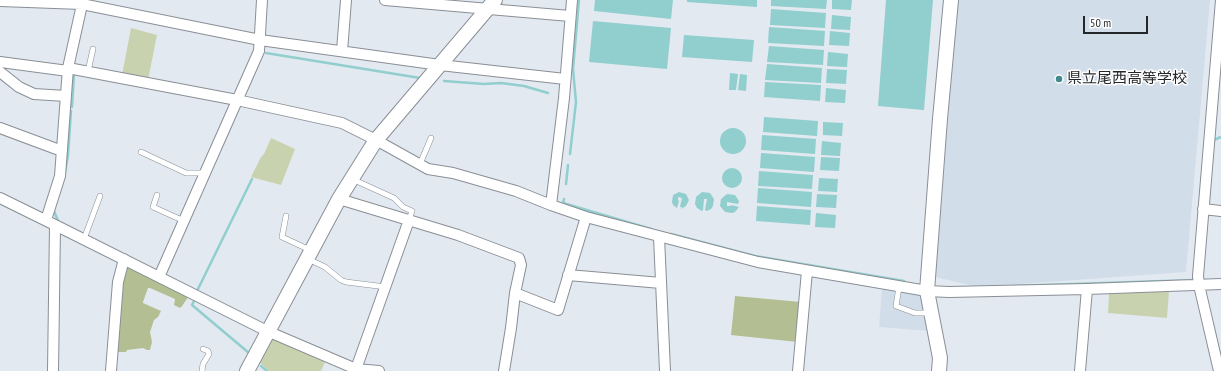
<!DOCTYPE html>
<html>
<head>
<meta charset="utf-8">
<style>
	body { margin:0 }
	#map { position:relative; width:1221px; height:371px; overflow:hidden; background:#e3e9f0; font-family:"PT Sans Narrow",sans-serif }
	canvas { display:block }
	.scale { position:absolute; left:1083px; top:16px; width:65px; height:18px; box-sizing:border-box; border:2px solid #242729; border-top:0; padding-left:5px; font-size:12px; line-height:14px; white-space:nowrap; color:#242729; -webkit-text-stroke:3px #fff; paint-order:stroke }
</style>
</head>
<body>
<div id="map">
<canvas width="1221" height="371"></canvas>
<div class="scale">50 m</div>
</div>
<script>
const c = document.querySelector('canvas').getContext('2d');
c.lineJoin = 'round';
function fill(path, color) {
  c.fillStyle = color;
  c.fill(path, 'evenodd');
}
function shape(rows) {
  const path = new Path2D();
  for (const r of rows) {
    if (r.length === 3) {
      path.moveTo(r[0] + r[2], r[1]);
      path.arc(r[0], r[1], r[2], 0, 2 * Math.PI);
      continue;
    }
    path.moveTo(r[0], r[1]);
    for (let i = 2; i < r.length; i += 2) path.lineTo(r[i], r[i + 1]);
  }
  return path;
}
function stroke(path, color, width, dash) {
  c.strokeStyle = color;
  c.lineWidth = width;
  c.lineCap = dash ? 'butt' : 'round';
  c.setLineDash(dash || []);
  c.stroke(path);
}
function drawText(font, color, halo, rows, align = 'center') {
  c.font = font + ' "PT Sans Narrow","Noto Sans JP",sans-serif';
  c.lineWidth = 3;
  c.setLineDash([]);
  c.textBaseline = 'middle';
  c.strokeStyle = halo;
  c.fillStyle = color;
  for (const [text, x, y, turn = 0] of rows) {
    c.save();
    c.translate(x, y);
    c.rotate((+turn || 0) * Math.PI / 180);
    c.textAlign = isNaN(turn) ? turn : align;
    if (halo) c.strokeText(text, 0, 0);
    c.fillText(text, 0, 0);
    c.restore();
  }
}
const built = shape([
	[957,0,1210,0,1186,272,978,287,935,277],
	[882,287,923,296,930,331,879,327]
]);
const green = shape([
	[131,28,157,35,148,80,122,75],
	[271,138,295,149,281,185,251,177,261,157,264,154],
	[1169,291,1167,318,1108,313,1109,294],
	[272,338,325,362,321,371,269,371,259,362]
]);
const forest = shape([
	[126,265,189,296,182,306,180,308,174,305,175,299,150,288,148,288,143,302,143,303,161,311,158,317,154,320,150,332,152,342,150,350,147,350,143,348,127,350,126,352,116,352,122,282],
	[735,296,801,302,798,342,731,335]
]);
const water = shape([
	[595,0,673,0,671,19,594,11],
	[687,0,757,0,757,7,687,2],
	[771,0,827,0,826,9,771,6],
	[832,0,852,0,851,10,832,9],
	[886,0,933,0,924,110,878,106],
	[771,9,826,13,825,28,770,25],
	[832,15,851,17,850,30,831,29],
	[593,21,671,28,667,69,589,62],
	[769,27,825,31,824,46,768,43],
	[830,31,850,33,849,46,829,45],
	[684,35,754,40,752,62,682,57],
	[769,46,824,50,823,65,767,62],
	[828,52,848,54,847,67,827,66],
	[767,64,822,68,821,83,765,80],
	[827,69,847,70,846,84,826,83],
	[730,73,738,74,736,90,729,90],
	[740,74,747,75,746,91,738,90],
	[765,82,821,85,820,101,764,97],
	[826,88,846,90,845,103,825,102],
	[764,117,818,121,817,136,763,132],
	[823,122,843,123,842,136,823,135],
	[733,141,13],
	[762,135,816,139,815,154,761,150],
	[822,141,841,143,840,156,821,155],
	[761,153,815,157,814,172,760,168],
	[821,157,840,158,839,171,820,170],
	[732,178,10],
	[759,171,813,175,812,189,758,186],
	[819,178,838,179,837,192,818,191],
	[758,188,812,192,811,207,757,203],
	[679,192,686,194,689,200,686,206,681,209,682,207,680,207,682,198,678,197,678,200,679,201,677,208,673,205,672,202,673,195],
	[702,192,710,193,714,199,713,206,711,209,707,211,705,210,707,199,704,199,703,210,702,211,697,208,695,204,696,197],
	[727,194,735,195,739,201,738,204,727,202,727,206,731,206,731,205,739,207,735,212,732,213,725,212,720,206,721,199],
	[817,194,837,195,836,208,816,207],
	[757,206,811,210,810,225,756,221],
	[816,213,836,215,835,228,815,227]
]);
const stream = shape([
	[266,53,420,78],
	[444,81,484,84,501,83,524,86,548,93],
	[72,107,74,74],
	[1214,140,1221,137],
	[570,154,576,102,573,69,579,0],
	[65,172,68,155,71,111],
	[566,184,568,165],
	[564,199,563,203,651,229],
	[54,211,58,221],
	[671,234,755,256,904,281],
	[1012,286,1195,280],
	[198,289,252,179],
	[195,299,192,305,249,353],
	[261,366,267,371]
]);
const lane = shape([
	[88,71,93,49],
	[141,152,186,173,205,173],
	[420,164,431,138],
	[352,179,394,198,403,207,412,211,409,220],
	[157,195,153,207,184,221],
	[286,216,282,237,310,250],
	[84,239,100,196],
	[308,259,325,267,341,280,346,282,386,287],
	[899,287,896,306,915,313,930,313],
	[202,371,203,364,209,354,208,351,203,349]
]);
const street = shape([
	[385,0,570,16],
	[0,1,82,4,260,40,440,65,565,79],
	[342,51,346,0],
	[0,62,68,71],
	[68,68,237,100,342,123,376,140,428,169,453,173,516,191,551,205,586,217,758,262,927,291,949,292,1087,289,1221,284],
	[0,72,19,87,34,94,66,96],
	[0,128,62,151],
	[0,198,55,225,267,331,356,369,379,371],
	[339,199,458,235,519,258,521,265,515,293,511,328,504,371],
	[551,205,564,98,572,0],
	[1203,209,1221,211],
	[46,220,60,176,68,68,83,0],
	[659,237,665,371],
	[568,275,661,283],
	[159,277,259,51,262,0],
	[515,293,558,310,586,217],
	[53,371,55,225],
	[111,371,118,282,124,259],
	[360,371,356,369,409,220],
	[798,371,807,271],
	[1080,371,1087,289],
	[1219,371,1199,285,1198,276,1221,0]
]);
const secondary = shape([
	[247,371,339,199,376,140,495,0],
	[939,371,940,358,927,291,940,119,951,0]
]);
const markers = [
	[1059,79,4,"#428a8a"]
];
const poiNames = [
	["県立尾西高等学校",1067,79]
];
fill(built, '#d2ddea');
fill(green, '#c9d2af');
fill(forest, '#b3bf93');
fill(water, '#91cece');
stroke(stream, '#91cece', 2.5);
stroke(lane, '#8a8f96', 6);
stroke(street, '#8a8f96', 12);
stroke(secondary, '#8a8f96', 16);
stroke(lane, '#fff', 5);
stroke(street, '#fff', 10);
stroke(secondary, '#fff', 14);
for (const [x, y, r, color] of markers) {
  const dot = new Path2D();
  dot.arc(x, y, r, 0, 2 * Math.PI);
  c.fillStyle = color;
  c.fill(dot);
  stroke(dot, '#fff', 1.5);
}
drawText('15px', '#242729', '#fff', poiNames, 'left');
</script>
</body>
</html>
